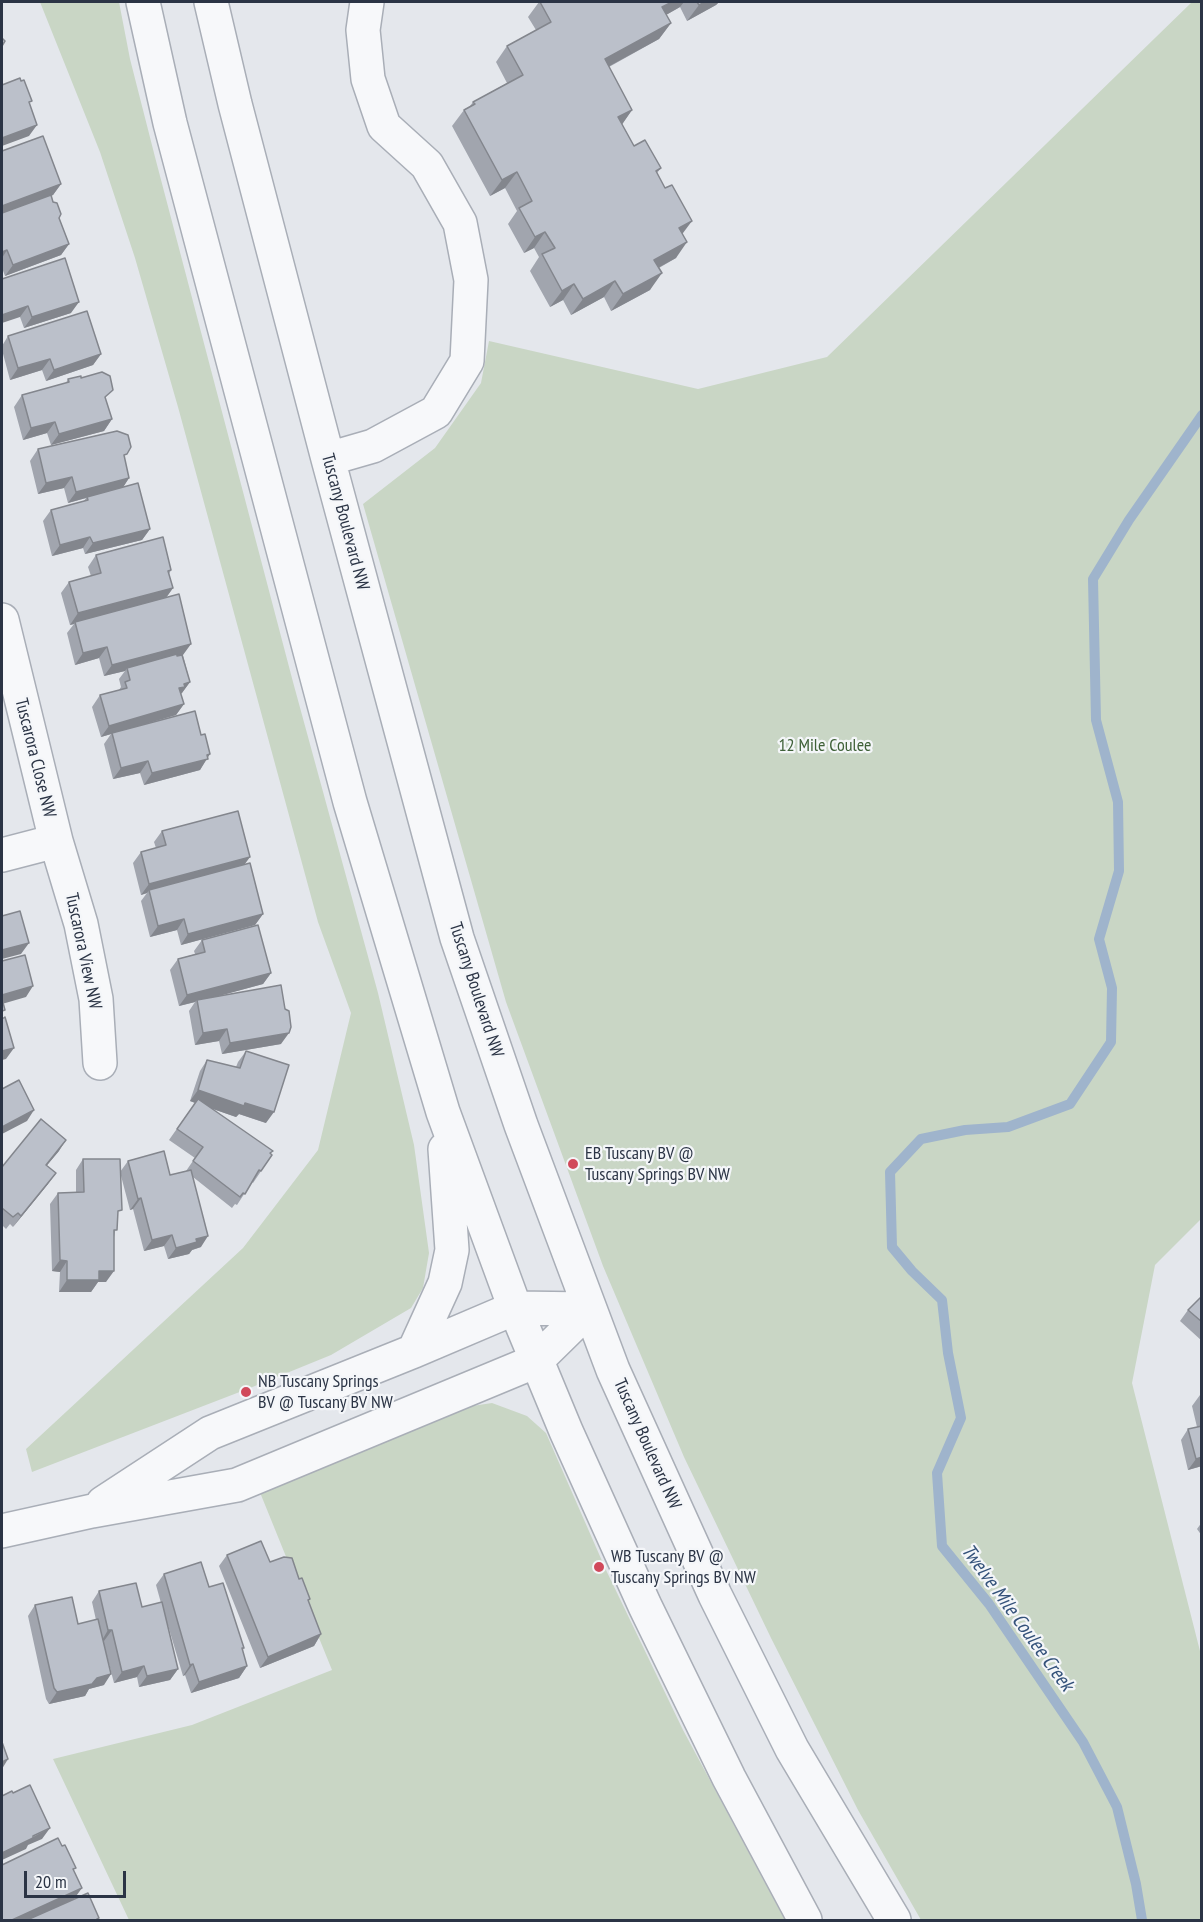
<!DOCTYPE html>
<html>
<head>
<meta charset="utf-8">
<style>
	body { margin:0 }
	#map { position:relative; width:1203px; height:1922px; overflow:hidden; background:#e4e7ec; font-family:"PT Sans Narrow",sans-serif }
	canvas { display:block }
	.frame { position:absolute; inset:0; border:3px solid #2b3445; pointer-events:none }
	.scale { position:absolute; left:24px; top:1871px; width:102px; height:27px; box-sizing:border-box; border:3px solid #2b3445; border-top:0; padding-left:8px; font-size:18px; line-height:21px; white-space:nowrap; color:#2b3445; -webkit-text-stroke:4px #f4f6f9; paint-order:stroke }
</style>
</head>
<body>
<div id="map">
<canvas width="1203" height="1922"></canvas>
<div class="frame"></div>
<div class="scale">20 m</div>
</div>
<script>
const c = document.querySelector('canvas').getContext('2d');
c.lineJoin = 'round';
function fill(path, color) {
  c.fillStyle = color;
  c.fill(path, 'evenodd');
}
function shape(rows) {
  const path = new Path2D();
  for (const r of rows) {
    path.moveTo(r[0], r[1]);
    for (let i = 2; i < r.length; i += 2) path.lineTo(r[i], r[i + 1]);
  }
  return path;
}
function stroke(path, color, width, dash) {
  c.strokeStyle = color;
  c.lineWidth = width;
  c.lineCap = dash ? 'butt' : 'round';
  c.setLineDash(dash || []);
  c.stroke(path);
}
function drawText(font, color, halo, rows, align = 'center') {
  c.font = font + ' "PT Sans Narrow",sans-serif';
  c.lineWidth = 4.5;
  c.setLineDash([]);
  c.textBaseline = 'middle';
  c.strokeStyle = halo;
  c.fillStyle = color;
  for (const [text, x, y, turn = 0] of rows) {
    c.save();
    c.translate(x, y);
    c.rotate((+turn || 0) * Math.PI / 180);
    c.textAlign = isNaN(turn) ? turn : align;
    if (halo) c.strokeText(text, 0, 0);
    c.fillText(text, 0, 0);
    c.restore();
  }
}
const green = shape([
	[40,2,119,2,130,59,155,157,293,682,378,993,414,1145,429,1253,423,1288,411,1308,331,1355,250,1388,32,1472,26,1449,243,1248,318,1150,351,1013,318,922,178,407,135,258,100,152],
	[1192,2,1202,2,1202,1218,1155,1265,1132,1383,1201,1655,1201,1920,921,1920,858,1810,771,1638,684,1457,603,1266,506,1002,363,504,435,448,481,383,489,341,698,389,827,357],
	[492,1403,527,1416,546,1433,606,1570,683,1730,785,1920,129,1920,53,1759,192,1725,332,1670,259,1490,459,1408]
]);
const stream = shape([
	[1142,1920,1136,1884,1117,1807,1083,1742,989,1604,942,1546,937,1473,961,1418,948,1353,942,1300,912,1271,892,1247,890,1172,921,1139,965,1130,1008,1127,1070,1104,1111,1042,1112,988,1099,939,1119,871,1118,802,1096,720,1093,579,1129,520,1202,415]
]);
const minor = shape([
	[143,2,170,123,350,802,443,1112,515,1308,566,1431,645,1606,729,1778,805,1920],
	[211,2,235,104,328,459,457,938,521,1125,613,1370,715,1595,792,1749,894,1920],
	[328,459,373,446,436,412,467,361,471,280,460,223,427,165,384,126,368,79,363,30,367,2],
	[2,620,56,841,2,855],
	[56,841,81,924,96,999,100,1063],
	[414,1351,445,1283,452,1250,445,1149],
	[103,1503,210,1433,414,1351,515,1308,589,1309],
	[2,1531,92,1511,237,1485,536,1361,589,1309]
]);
const wall = shape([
	[539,2,719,2,716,5,687,21,680,7,666,15,671,23,659,39,609,67,632,110,622,124,634,146,661,168,657,173,683,234,676,258,659,268,650,290,611,311,604,297,571,315,563,300,550,307,530,271,539,257,534,248,524,253,508,224,517,211,505,188,490,196,452,126,464,110,470,106,473,102,507,83,496,62,507,46,536,30,528,17],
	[2,151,61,184,53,195,51,196,69,244,61,255,5,276,2,268],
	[2,279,71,313,24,328,20,317],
	[8,336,101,354,93,365,46,381,42,370,10,380,2,350,2,346],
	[81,378,112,419,104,431,51,445,47,433,23,440,14,407,22,395,66,383,68,379],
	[38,449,124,458,129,478,123,487,150,529,142,540,85,554,83,548,52,556,43,521,51,510,84,501,86,498,68,503,64,488,38,494,30,461],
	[96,555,171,570,169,574,173,588,166,598,183,655,190,682,181,694,184,704,176,715,142,725,207,758,200,770,144,785,140,773,113,779,104,744,111,734,101,737,92,707,100,695,119,690,121,687,119,679,125,671,104,676,99,658,75,665,67,633,74,624,70,625,61,593,69,582,91,576,88,567],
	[162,831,244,865,263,914,255,925,181,945,177,930,150,937,141,901,147,893,141,895,133,863,141,852,156,848,154,842],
	[202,940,271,973,263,984,218,996,281,1044,222,1054,219,1041,195,1045,189,1011,195,1002,179,1006,170,970,178,959,195,954,194,951],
	[246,1051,266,1123,239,1114,236,1117,213,1109,272,1155,253,1183,252,1182,237,1205,235,1204,232,1208,193,1177,201,1247,192,1250,189,1254,168,1259,164,1246,144,1251,133,1209,130,1210,120,1172,128,1161,170,1175,186,1171,195,1158,169,1140,195,1103,190,1101,200,1071,207,1060,236,1067,238,1062],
	[59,1151,47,1165,48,1184,13,1227,10,1224,6,1229,2,1225,2,1167],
	[83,1159,118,1215,106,1282,98,1282,91,1292,59,1292,60,1272,52,1271,50,1204,58,1193,76,1193,76,1170],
	[1202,1296,1202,1341,1180,1321,1188,1310],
	[1200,1395,1202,1395,1202,1466,1188,1470,1181,1440,1188,1429,1197,1427,1192,1406],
	[1202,1522,1202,1536,1197,1529],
	[227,1555,270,1562,308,1602,321,1634,314,1646,260,1668,219,1566],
	[164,1574,209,1587,244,1648,242,1651,247,1666,239,1678,191,1693,185,1675,183,1676,167,1622,178,1669,170,1680,139,1687,137,1677,114,1683,103,1641,104,1685,89,1689,85,1696,49,1704,46,1699,28,1616,35,1605,78,1624,96,1620,92,1602,99,1591,142,1607,161,1603,156,1585]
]);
const shadedWall = shape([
	[672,2,684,2,680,7,650,24,662,7],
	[705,2,719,2,716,5,687,21,699,5],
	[671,23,659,39,593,75,605,59],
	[632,110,621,126,618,117],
	[37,125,29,136,2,146,2,138],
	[517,172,505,188,490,196,502,180],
	[61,184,53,195,2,214,2,206],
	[692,221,680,237,679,228],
	[545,232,534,248,524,253,535,237],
	[687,242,676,258,643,276,654,260],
	[69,244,61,255,5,276,13,265],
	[7,250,2,258,2,252],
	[662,273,650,290,611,311,623,294],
	[615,281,604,297,571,315,583,299],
	[574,284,563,300,550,307,562,291],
	[79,302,71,313,24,328,32,317],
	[28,306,20,317,2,323,2,315],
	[101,354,93,365,46,381,54,370],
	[50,359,42,370,10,380,18,368],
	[112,419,104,431,51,445,59,434],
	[55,422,47,433,23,440,31,428],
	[72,477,64,488,38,494,46,483],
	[129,478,122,489,87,497,86,498,68,503,76,492],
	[150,529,142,540,85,554,93,543],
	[90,537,83,548,52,556,60,545],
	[173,588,165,599,75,622,74,624,70,625,78,613],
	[191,644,183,655,128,670,127,668,125,671,104,676,112,665],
	[107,647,99,658,75,665,83,653],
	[190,682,182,693,180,694,179,688,184,684],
	[184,704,176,715,101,737,109,726],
	[210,754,200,770,144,785,152,773],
	[148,761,140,773,113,779,121,768],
	[250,857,242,868,149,890,147,893,141,895,149,884],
	[263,914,255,925,181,945,188,934],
	[184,919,177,930,150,937,158,926],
	[29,943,21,954,2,959,2,950],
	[271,973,263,984,197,1002,197,1000,195,1002,179,1006,187,995],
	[33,986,26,997,2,1004,2,995],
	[227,1029,219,1041,195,1045,203,1033],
	[289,1033,281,1044,222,1054,230,1043],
	[14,1048,6,1059,2,1060,2,1051],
	[198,1090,245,1103,274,1112,266,1123,239,1114,236,1117,190,1101],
	[34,1110,27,1121,2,1134,2,1127],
	[66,1140,59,1151,38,1176,46,1165],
	[56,1173,48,1184,13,1227,21,1216],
	[141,1198,133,1209,130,1210,138,1199],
	[172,1235,164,1246,144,1251,152,1240],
	[208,1236,201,1247,192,1250,189,1254,168,1259,176,1248,196,1239],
	[60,1260,67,1261,60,1272,52,1271],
	[99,1271,114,1271,106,1282,98,1282,91,1292,59,1292,67,1280],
	[1202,1457,1202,1466,1188,1470,1196,1459],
	[108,1630,112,1630,104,1641,101,1642],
	[321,1634,314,1646,260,1668,268,1657],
	[193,1664,185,1675,183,1676,190,1665],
	[144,1666,137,1677,114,1683,122,1672],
	[247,1666,239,1678,191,1693,199,1682],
	[178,1669,170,1680,139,1687,147,1676],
	[111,1674,104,1685,89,1689,85,1696,49,1704,57,1692,97,1678],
	[8,1759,2,1769,2,1762],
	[50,1828,42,1839,28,1845,26,1849,2,1860,2,1853],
	[82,1888,74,1899,28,1920,12,1920]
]);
const building = shape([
	[540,2,672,2,662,7,671,23,605,59,632,110,618,117,634,146,645,140,661,168,656,171,665,188,672,185,692,221,679,228,687,242,654,260,662,273,623,294,615,281,583,299,574,284,562,291,542,254,555,248,545,232,535,237,519,208,532,201,517,172,502,180,464,110,475,104,473,102,523,75,507,46,551,22,540,2],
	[697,2,705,2,699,5,697,2],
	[2,35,2,38,5,41,2,46,2,35],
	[20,78,21,81,24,80,32,101,29,102,37,125,2,138,2,85,20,78],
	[43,136,61,184,2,206,2,151,43,136],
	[51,195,53,202,57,203,61,214,59,218,69,244,13,265,7,250,2,252,2,213,51,195],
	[65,258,79,302,32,317,28,306,2,315,2,279,65,258],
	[87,311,101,354,54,370,50,359,18,368,8,336,87,311],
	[102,372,110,376,113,390,105,397,112,419,59,434,55,422,31,428,22,395,69,382,68,379,81,376,81,378,102,372],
	[117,431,128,435,131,447,127,454,124,455,129,478,76,492,72,477,46,483,38,449,117,431],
	[138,483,150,529,93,543,90,537,60,545,51,510,88,500,87,497,138,483],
	[163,537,171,570,168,571,173,588,78,613,69,582,101,573,96,555,163,537],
	[179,594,191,644,112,665,107,647,83,653,75,622,179,594],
	[177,654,177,656,182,655,190,682,184,684,185,687,179,688,184,704,109,726,100,695,127,688,125,682,130,680,127,668,177,654],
	[195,711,201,735,205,734,210,754,207,755,208,759,152,773,148,761,121,768,112,733,195,711],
	[238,811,250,857,149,884,141,852,166,845,162,831,238,811],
	[250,863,263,914,188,934,184,919,158,926,149,890,250,863],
	[20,911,29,943,2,950,2,916,20,911],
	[258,925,271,973,187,995,178,959,205,952,202,940,258,925],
	[25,955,33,986,2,995,2,961,25,955],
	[281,985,285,1009,289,1011,291,1027,289,1033,230,1043,227,1029,203,1033,197,1000,281,985],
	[2,999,5,1010,2,1011,2,999],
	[5,1017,14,1048,2,1051,2,1019,5,1017],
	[246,1051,289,1065,274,1112,245,1103,244,1106,198,1090,207,1060,240,1068,246,1051],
	[19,1080,34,1110,2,1127,2,1089,19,1080],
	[198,1099,273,1151,270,1153,272,1155,261,1171,259,1170,245,1194,243,1193,240,1197,193,1161,203,1147,177,1129,198,1099],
	[41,1119,66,1140,46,1165,56,1173,21,1216,18,1213,13,1217,2,1208,2,1167,41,1119],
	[164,1151,170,1175,191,1170,208,1236,196,1239,197,1242,176,1248,172,1235,152,1240,141,1198,138,1199,128,1161,164,1151],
	[83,1159,120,1159,122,1210,118,1211,117,1230,114,1230,114,1271,99,1271,99,1280,67,1280,67,1261,60,1260,58,1193,84,1192,83,1159],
	[1202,1296,1202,1322,1188,1310,1202,1296],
	[1202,1426,1202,1457,1196,1459,1188,1429,1202,1426],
	[261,1541,270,1562,284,1557,292,1558,299,1579,302,1578,310,1599,308,1600,321,1634,268,1657,227,1555,261,1541],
	[201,1562,209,1587,223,1583,244,1648,242,1648,247,1666,199,1682,193,1664,190,1665,164,1574,201,1562],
	[136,1583,142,1607,162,1602,178,1669,147,1676,144,1666,122,1672,112,1630,108,1630,99,1591,136,1583],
	[72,1597,78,1624,98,1619,111,1674,97,1678,92,1684,57,1692,54,1688,35,1605,72,1597],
	[2,1742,8,1759,2,1762,2,1742],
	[30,1785,50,1828,33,1836,33,1838,2,1853,2,1796,12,1791,13,1793,30,1785],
	[58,1838,62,1846,65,1845,76,1868,73,1869,82,1888,12,1920,2,1920,2,1865,58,1838],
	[88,1893,99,1918,97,1919,97,1920,27,1920,88,1893]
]);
const markers = [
	[573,1164,6,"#d1495b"],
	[246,1392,6,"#d1495b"],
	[599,1567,6,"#d1495b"]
];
const streetNames = [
	["Tuscany Boulevard NW",345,522,75],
	["Tuscarora Close NW",35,758,76],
	["Tuscarora View NW",83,951,78],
	["Tuscany Boulevard NW",476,990,72],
	["Tuscany Boulevard NW",647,1444,66]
];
const parkNames = [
	["12 Mile Coulee",825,746]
];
const poiNames = [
	["EB Tuscany BV @",585,1154],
	["Tuscany Springs BV NW",585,1175],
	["NB Tuscany Springs",258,1382],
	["BV @ Tuscany BV NW",258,1403],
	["WB Tuscany BV @",611,1557],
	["Tuscany Springs BV NW",611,1578]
];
const waterNames = [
	["Twelve Mile Coulee Creek",1017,1618,54]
];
fill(green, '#c9d6c5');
stroke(stream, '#9fb4cc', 10);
stroke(minor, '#a9aeb7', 36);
stroke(minor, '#f7f8fa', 33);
fill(wall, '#a1a5ae');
fill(shadedWall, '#83868d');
fill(building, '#bbc0ca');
stroke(building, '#83868d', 1.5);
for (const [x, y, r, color] of markers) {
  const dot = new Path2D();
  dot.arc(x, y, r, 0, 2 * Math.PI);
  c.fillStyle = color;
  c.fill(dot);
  stroke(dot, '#f4f6f9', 2);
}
drawText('18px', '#2b3445', '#f4f6f9', streetNames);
drawText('18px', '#3f6138', '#f4f6f9', parkNames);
drawText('18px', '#2b3445', '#f4f6f9', poiNames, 'left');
drawText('italic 20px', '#34527a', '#f4f6f9', waterNames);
</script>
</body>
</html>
